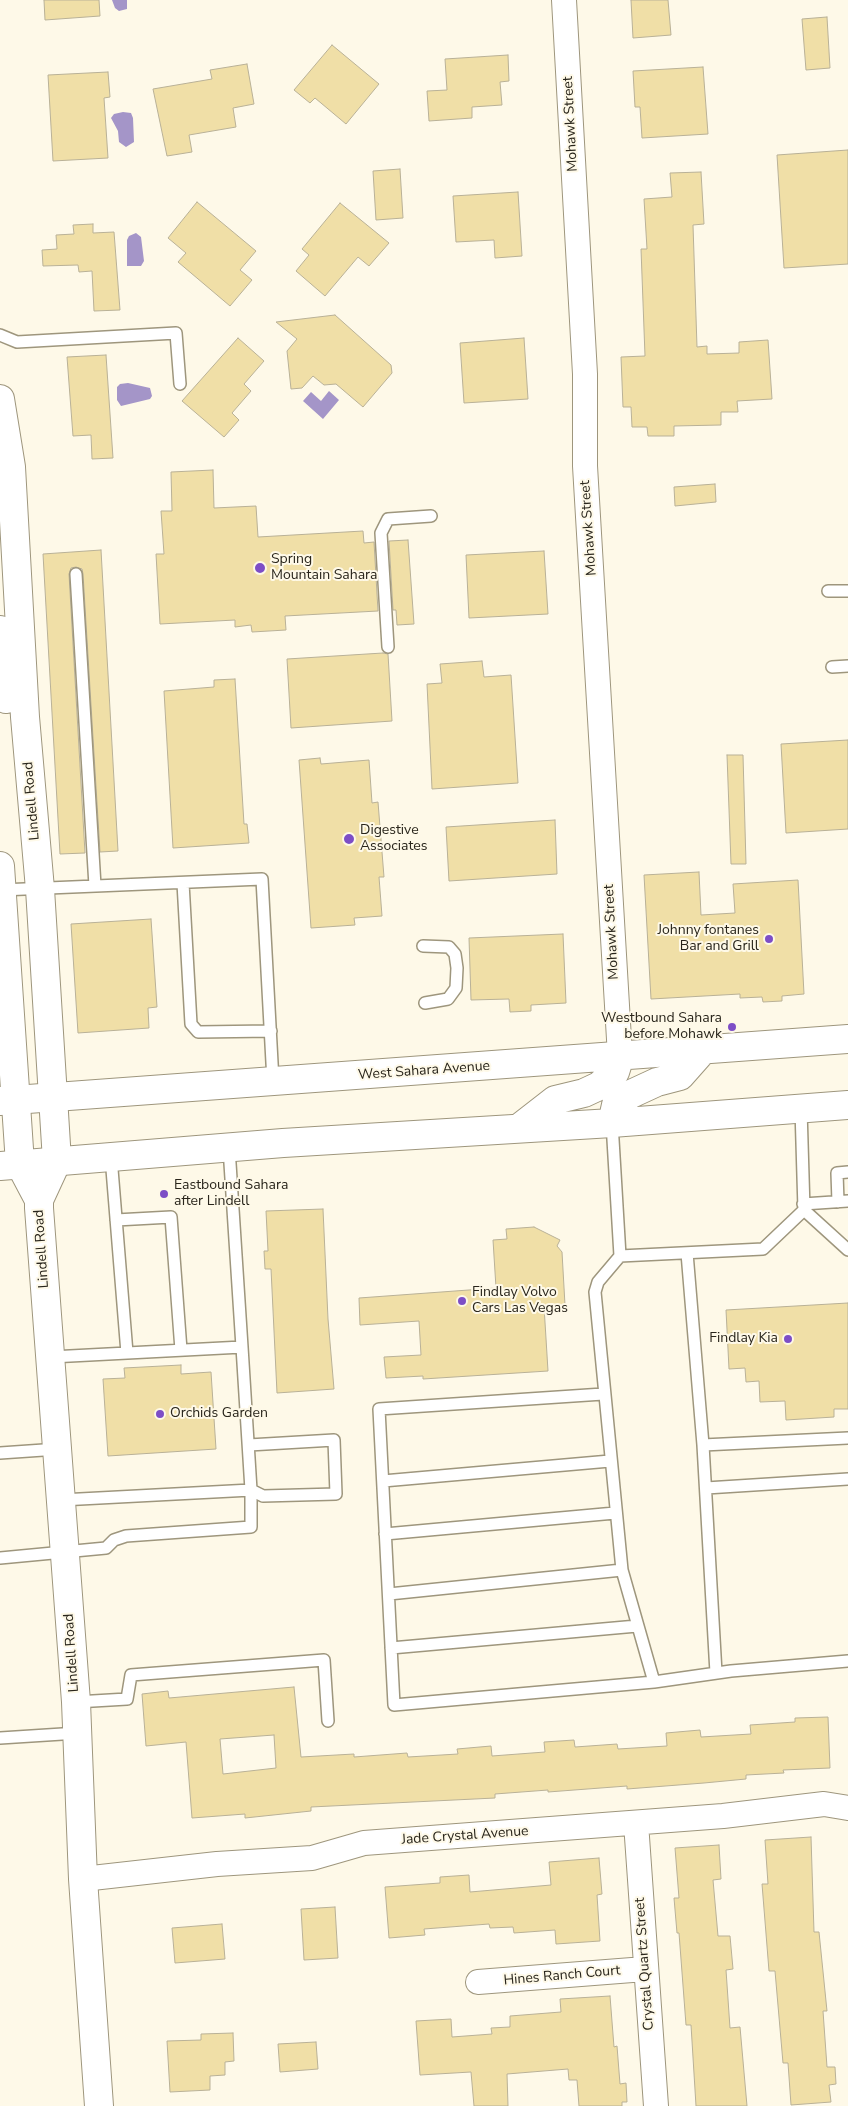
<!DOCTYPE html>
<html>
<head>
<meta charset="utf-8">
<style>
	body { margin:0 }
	canvas { display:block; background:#fef9e8 }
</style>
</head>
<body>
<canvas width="848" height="2106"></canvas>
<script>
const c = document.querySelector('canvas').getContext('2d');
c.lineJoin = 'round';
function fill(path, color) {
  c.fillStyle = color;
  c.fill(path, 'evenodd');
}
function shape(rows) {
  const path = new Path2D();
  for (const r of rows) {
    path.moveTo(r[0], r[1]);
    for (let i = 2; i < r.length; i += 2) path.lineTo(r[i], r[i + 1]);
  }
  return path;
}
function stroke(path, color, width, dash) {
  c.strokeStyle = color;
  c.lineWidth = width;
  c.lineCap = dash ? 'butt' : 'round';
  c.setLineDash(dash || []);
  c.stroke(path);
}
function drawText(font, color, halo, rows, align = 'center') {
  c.font = font + ' "Nunito Sans",sans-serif';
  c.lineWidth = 4;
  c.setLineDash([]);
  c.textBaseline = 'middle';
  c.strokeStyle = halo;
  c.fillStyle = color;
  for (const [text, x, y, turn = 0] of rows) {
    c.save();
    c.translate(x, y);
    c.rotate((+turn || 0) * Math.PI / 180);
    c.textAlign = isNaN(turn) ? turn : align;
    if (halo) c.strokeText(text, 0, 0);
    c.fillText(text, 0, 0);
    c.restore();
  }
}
const water = shape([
	[112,0,127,0,127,9,119,11,115,8],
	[123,112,131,113,133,118,134,142,126,147,119,142,118,131,111,118,114,114],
	[136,233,141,237,144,261,141,266,127,266,127,240,129,236],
	[128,383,150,388,152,396,150,399,121,406,117,400,117,387,120,384],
	[329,391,339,400,323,419,303,401,311,392,321,401]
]);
const building = shape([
	[44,0,99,0,100,16,45,20,44,0],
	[631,0,668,0,671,35,633,38,631,0],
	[827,17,830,68,806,70,802,19,827,17],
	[332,45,379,84,346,124,315,98,310,103,294,90,332,45],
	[508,55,509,81,500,82,502,105,472,107,472,118,429,121,427,91,447,90,445,59,508,55],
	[247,64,254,104,233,108,236,127,189,135,192,152,167,156,153,89,212,79,210,70,247,64],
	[703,67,708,134,642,138,640,107,635,107,633,71,703,67],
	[108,72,110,97,104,98,108,158,53,161,48,75,108,72],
	[848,150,848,264,784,268,777,155,848,150],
	[400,169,403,218,376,220,373,171,400,169],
	[701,172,704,224,693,225,697,347,707,346,707,354,739,353,739,342,768,340,772,399,737,401,738,412,721,412,721,425,674,426,674,436,648,436,647,427,632,427,631,407,623,407,621,357,645,356,641,249,647,249,644,199,672,197,670,173,701,172],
	[518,192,522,256,495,258,494,240,456,242,453,196,518,192],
	[197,202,256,251,240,270,252,280,230,306,178,262,186,253,168,238,197,202],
	[340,203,389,243,369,266,358,257,325,296,296,271,309,255,302,249,340,203],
	[93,224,93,233,114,232,120,310,94,311,92,271,79,272,78,265,43,266,42,250,57,249,56,235,74,234,73,225,93,224],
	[335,315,391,365,392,373,363,407,336,384,324,385,313,376,302,388,291,389,287,351,297,339,276,322,335,315],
	[238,338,264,361,244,384,251,391,232,413,239,420,224,437,182,401,238,338],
	[524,338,528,399,464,403,460,343,524,338],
	[106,355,113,458,92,459,91,435,73,436,67,357,106,355],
	[213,470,214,508,256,506,258,537,363,531,364,543,374,542,378,611,285,616,286,630,252,632,251,625,235,627,235,620,160,624,156,554,164,554,161,511,172,511,171,472,213,470],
	[715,484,716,502,675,506,674,487,715,484],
	[408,540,414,624,397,625,396,610,393,610,389,541,408,540],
	[101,550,118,851,100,852,83,574,82,569,76,567,71,568,69,574,85,853,60,854,43,554,101,550],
	[544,551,548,614,469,618,466,555,544,551],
	[383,653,388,654,392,721,291,728,287,659,383,653],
	[482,661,484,677,511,675,518,783,432,789,427,684,442,683,440,664,482,661],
	[235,679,244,824,247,824,249,843,173,848,164,691,214,687,214,680,235,679],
	[848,740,848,829,786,833,781,744,848,740],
	[727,755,743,755,746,864,731,864,727,755],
	[320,758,321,764,369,760,372,803,378,802,384,877,379,877,382,916,354,918,355,925,311,928,299,760,320,758],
	[555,820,557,874,449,881,446,827,555,820],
	[699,872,701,915,735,913,733,884,798,880,804,994,782,996,782,1001,763,1002,762,997,740,998,740,994,651,999,644,875,699,872],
	[151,919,157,1007,148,1008,149,1028,78,1033,71,924,151,919],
	[563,934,566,1003,531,1005,531,1011,510,1012,509,999,471,1000,469,938,563,934],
	[323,1209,328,1319,334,1389,277,1393,271,1269,265,1269,264,1251,268,1251,266,1211,323,1209],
	[534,1227,560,1240,557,1246,562,1252,565,1305,544,1306,548,1371,423,1379,423,1376,386,1378,384,1357,421,1355,419,1321,360,1325,359,1298,496,1288,493,1240,507,1239,506,1229,534,1227],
	[848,1303,848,1409,834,1409,834,1417,786,1420,785,1401,760,1402,759,1381,746,1382,745,1368,729,1369,726,1310,848,1303],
	[181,1365,181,1374,211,1372,216,1449,108,1456,103,1379,125,1378,124,1368,181,1365],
	[294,1687,301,1757,354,1754,354,1757,407,1753,408,1757,458,1754,457,1749,491,1746,492,1756,545,1752,544,1742,574,1740,575,1747,617,1744,618,1749,667,1746,666,1733,700,1730,701,1737,751,1734,750,1725,795,1722,795,1718,828,1717,830,1768,783,1770,784,1773,746,1775,746,1779,704,1783,627,1789,627,1786,548,1792,548,1790,495,1794,495,1798,311,1807,311,1811,245,1818,245,1814,192,1818,186,1742,146,1746,142,1694,168,1691,169,1698,294,1687],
	[274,1735,276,1768,223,1774,220,1739,274,1735],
	[811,1837,814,1932,819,1932,827,2011,823,2011,827,2067,835,2067,836,2084,829,2085,831,2102,791,2105,788,2063,783,2063,775,1971,769,1971,762,1884,768,1884,765,1840,811,1837],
	[719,1845,721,1879,713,1880,718,1936,730,1936,733,1969,726,1970,730,2028,740,2027,747,2106,696,2106,691,2025,686,2025,679,1933,677,1933,674,1898,679,1898,675,1848,719,1845],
	[599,1858,602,1894,597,1895,600,1941,556,1944,555,1930,514,1933,513,1927,490,1928,489,1924,424,1929,425,1935,389,1938,385,1887,440,1883,440,1877,469,1875,470,1892,551,1885,549,1862,599,1858],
	[335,1907,338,1958,304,1960,301,1909,335,1907],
	[222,1924,225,1959,175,1963,172,1928,222,1924],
	[610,1996,614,2047,617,2046,620,2084,626,2083,627,2102,622,2102,622,2106,579,2106,577,2080,569,2080,568,2069,507,2074,508,2106,474,2106,471,2072,420,2075,416,2021,451,2019,452,2037,492,2034,491,2028,510,2027,510,2016,561,2012,560,1999,610,1996],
	[233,2033,234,2061,225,2062,225,2075,210,2076,210,2090,170,2092,167,2041,201,2040,201,2034,233,2033],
	[316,2042,318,2069,280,2072,278,2044,316,2042]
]);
const lane = shape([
	[0,335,17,342,176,333,180,384],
	[76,574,95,886],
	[828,591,848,591],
	[388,647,381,533,388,519,431,516],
	[832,667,848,666],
	[183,883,191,1024,198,1032,271,1031],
	[1,890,262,879,273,1081],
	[423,946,449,947,455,954,457,968,456,988,448,999,425,1003],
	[612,1123,620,1256,598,1282,595,1292,622,1570,654,1682,731,1671,848,1661],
	[111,1157,127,1353],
	[838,1202,837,1173,848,1172],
	[803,1204,848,1201],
	[804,1210,848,1250],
	[116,1220,171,1217,181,1350],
	[687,1253,703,1445],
	[620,1256,763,1249,804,1210,801,1109],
	[51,1357,242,1347,229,1148],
	[603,1394,379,1409,394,1705,654,1682],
	[249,1445,334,1440,336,1494,263,1496,251,1490],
	[0,1453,58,1449],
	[383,1481,610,1461],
	[706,1488,848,1479],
	[61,1500,251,1490,242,1347],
	[385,1534,615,1513],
	[0,1558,106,1548,114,1540,126,1536,251,1527,251,1490],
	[389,1594,622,1570],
	[391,1648,637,1626],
	[716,1673,703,1445,848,1438],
	[76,1702,127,1699,131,1675,324,1660,328,1721],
	[0,1738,78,1733]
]);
const street = shape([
	[564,0,585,374,585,466,620,1056],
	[636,1823,656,2106],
	[83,1879,217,1864,312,1858,364,1843,723,1816,824,1804,848,1808],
	[478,1982,645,1969]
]);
const secondary = shape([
	[0,399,11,467,25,717,40,889,57,1161,39,1200],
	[0,630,6,699],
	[0,866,20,1164,39,1200,39,1208,76,1702,83,1879,99,2106]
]);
const primary = shape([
	[0,1101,848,1039],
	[612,1123,616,1105,631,1094,657,1082,680,1076,703,1050],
	[519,1128,555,1100,584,1093,599,1086,615,1072,620,1056],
	[0,1166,283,1143,612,1123,848,1105]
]);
const markers = [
	[260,568,6,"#7d4ec6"],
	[349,839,6,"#7d4ec6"],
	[769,939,5,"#7d4ec6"],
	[732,1027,5,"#7d4ec6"],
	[164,1194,5,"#7d4ec6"],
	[462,1301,5,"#7d4ec6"],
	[788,1339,5,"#7d4ec6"],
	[160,1414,5,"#7d4ec6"]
];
const streetNames = [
	["Mohawk Street",571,124,-93],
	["Mohawk Street",589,528,-94],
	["Lindell Road",32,801,-95],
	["Mohawk Street",612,932,-93],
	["West Sahara Avenue",424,1071,-4],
	["Lindell Road",42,1249,-94],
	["Lindell Road",72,1653,-94],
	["Jade Crystal Avenue",465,1836,-4],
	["Crystal Quartz Street",645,1964,-94],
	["Hines Ranch Court",562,1976,-5]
];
const poiNames = [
	["Spring",271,560],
	["Mountain Sahara",271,576],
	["Digestive",360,831],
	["Associates",360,847],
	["Johnny fontanes",759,931,"right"],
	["Bar and Grill",759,947,"right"],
	["Westbound Sahara",722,1019,"right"],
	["before Mohawk",722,1035,"right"],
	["Eastbound Sahara",174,1186],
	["after Lindell",174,1202],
	["Findlay Volvo",472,1293],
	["Cars Las Vegas",472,1309],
	["Findlay Kia",778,1339,"right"],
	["Orchids Garden",170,1414]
];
fill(water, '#a495c8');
fill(building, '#f0dfa7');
stroke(building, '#b9b197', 1);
stroke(lane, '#9e967d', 14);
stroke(street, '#9e967d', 26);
stroke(secondary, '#9e967d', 30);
stroke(primary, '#9e967d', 30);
stroke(lane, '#fff', 11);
stroke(street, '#fff', 24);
stroke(secondary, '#fff', 28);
stroke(primary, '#fff', 28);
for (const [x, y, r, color] of markers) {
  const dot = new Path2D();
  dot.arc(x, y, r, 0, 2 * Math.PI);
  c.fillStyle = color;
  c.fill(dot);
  stroke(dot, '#fef9e8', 2);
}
drawText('14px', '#29251b', '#fef9e8', streetNames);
drawText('14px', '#29251b', '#fef9e8', poiNames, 'left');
</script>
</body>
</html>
